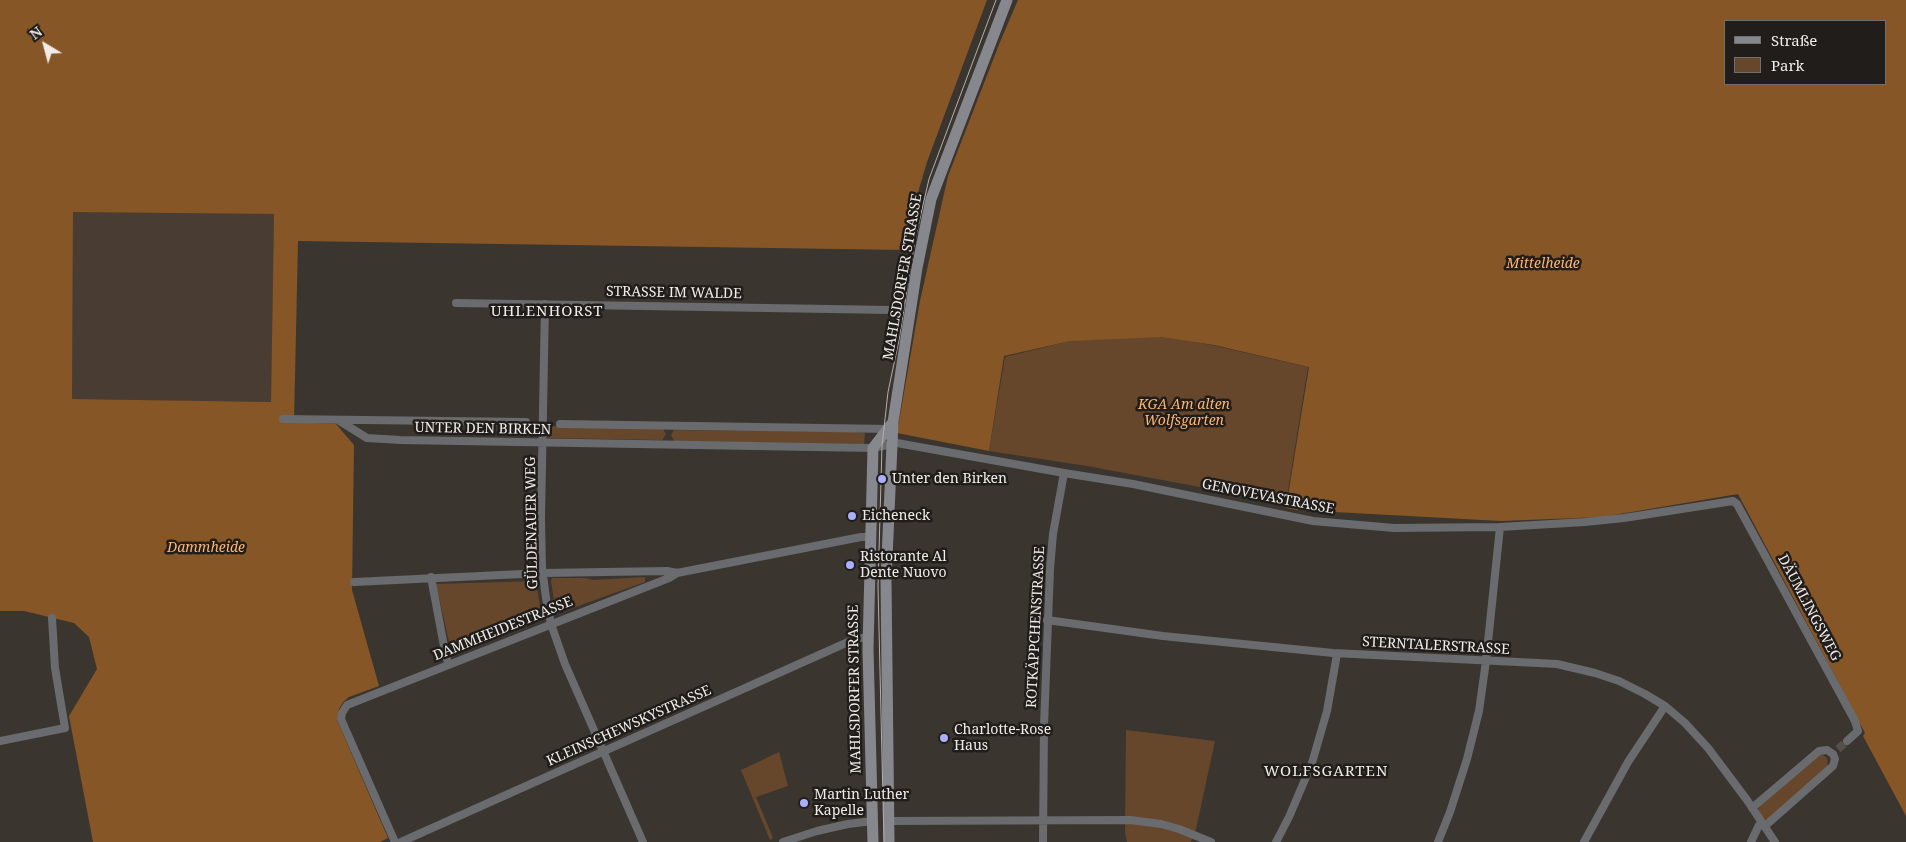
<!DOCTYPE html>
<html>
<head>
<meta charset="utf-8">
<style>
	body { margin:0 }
	#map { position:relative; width:1906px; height:842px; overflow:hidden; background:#3b352f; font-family:"Noto Serif",serif }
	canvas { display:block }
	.legend { position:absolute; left:1724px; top:20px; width:162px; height:65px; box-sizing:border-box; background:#201d1a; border:1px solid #736f6c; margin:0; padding:6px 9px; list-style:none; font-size:15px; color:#f0ebe8 }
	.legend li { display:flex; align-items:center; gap:10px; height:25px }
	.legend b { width:25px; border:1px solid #736f6c }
	.north { position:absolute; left:20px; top:20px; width:50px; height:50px; -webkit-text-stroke:4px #201d1a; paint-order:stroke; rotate:323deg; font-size:14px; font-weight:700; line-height:20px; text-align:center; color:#f0ebe8 }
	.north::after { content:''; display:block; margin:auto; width:18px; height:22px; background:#f0ebe8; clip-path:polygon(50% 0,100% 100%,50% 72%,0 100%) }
</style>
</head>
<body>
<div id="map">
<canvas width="1906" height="842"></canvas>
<ul class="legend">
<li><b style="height:6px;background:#87888e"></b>Straße</li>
<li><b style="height:14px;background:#66472c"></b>Park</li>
</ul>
<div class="north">N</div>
</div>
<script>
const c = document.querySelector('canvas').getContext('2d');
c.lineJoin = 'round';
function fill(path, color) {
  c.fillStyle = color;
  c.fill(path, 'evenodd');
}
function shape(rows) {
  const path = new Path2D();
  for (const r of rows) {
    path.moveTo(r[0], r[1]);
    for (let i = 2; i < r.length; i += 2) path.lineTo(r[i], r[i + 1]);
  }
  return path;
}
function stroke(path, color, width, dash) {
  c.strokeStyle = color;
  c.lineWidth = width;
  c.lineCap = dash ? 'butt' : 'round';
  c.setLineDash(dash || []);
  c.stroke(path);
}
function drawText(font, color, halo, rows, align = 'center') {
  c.font = font + ' "Noto Serif",serif';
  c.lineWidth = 5;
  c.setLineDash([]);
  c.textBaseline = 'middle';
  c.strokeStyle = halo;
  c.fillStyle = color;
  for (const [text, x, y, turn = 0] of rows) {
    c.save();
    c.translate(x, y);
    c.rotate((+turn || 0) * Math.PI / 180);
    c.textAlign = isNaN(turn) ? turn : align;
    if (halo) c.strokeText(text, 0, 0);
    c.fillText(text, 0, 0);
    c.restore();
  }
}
const built = shape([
	[73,211,274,214,271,402,72,399]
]);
const green = shape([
	[1161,336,1211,345,1308,367,1286,503,1087,466,989,451,1005,357,1070,341,1109,337],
	[549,426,663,429,666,434,662,440,550,438,548,438],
	[674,430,854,432,865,433,864,444,674,441,671,435],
	[645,577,645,582,556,614,551,581,552,578,585,578,593,580],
	[536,581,542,619,452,655,436,584],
	[1126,730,1215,741,1196,829,1191,842,1127,842,1125,832],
	[779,752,788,786,756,797,773,838,770,840,741,770],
	[1818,755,1823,755,1827,758,1828,767,1767,820,1764,819,1758,811,1759,807]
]);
const forest = shape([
	[0,0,987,0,927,162,919,189,907,250,298,241,294,422,336,424,354,445,352,590,379,686,349,697,343,702,339,709,337,720,388,838,380,842,93,842,69,716,97,669,89,637,74,623,24,611,0,611],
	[73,212,274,214,271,402,72,399],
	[1018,0,1906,0,1906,816,1863,736,1865,733,1835,676,1738,494,1602,517,1501,521,1297,510,1286,508,1309,367,1214,345,1162,337,1070,341,1004,356,989,451,897,433,920,301,948,176,1000,42],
	[1725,21,1885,21,1885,84,1725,84]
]);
const minorTunnel = shape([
	[1838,749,1847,741]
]);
const minor = shape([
	[456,303,891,310],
	[545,304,541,518,542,568,546,598,551,624,565,664,643,842],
	[283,419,526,422],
	[338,420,367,438,400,440,873,448,897,443,1064,473,1133,484,1313,521,1394,528,1500,527,1585,522,1624,518,1733,501,1737,504,1855,721,1858,731,1847,741],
	[560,424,890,429],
	[431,577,446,657,449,664],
	[354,582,543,573,667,571,677,573,861,537,870,537],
	[1047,620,1163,636,1333,653,1538,663,1557,664,1595,673,1619,681,1645,694,1665,706,1685,723,1708,748,1747,800,1775,842],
	[0,741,65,728,55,668,52,618],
	[1752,808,1819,751,1827,750,1833,754,1835,759,1833,766,1765,826],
	[889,821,1130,820,1161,824,1179,829,1211,842],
	[395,842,341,719,342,713,347,705,669,578,677,573],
	[401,842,857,638,868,638],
	[783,842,817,831,848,824,873,821],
	[1043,842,1044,726,1050,569,1053,534,1064,473],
	[1276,842,1289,817,1312,763,1327,711,1337,654],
	[1438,842,1450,812,1467,759,1479,711,1486,661,1500,527],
	[1584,842,1628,762,1665,706],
	[1751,842,1759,825,1762,823]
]);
const secondary = shape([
	[873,842,868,649,873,448,893,422],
	[889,842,886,581,893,422,917,268,931,199,1007,0]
]);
const tram = shape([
	[884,842,878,586,882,446,888,392,899,340,915,240,929,179,996,0]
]);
const markers = [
	[882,479,5,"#aab0fc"],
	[852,516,5,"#aab0fc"],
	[850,565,5,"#aab0fc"],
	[944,738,5,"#aab0fc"],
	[804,803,5,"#aab0fc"]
];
const parkNames = [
	["Mittelheide",1543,264],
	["KGA Am alten",1184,405],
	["Wolfsgarten",1184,421],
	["Dammheide",206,548]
];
const streetNames = [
	["MAHLSDORFER STRASSE",903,277,-80],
	["STRASSE IM WALDE",674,293,1],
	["UNTER DEN BIRKEN",483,429,1],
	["GENOVEVASTRASSE",1268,497,11],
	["GÜLDENAUER WEG",532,523,-91],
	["DÄUMLINGSWEG",1809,608,62],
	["ROTKÄPPCHENSTRASSE",1036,627,-87],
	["DAMMHEIDESTRASSE",503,629,-22],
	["STERNTALERSTRASSE",1436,646,3],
	["MAHLSDORFER STRASSE",855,689,-91],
	["KLEINSCHEWSKYSTRASSE",629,726,-24]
];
const poiNames = [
	["Unter den Birken",892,479],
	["Eicheneck",862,516],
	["Ristorante Al",860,557],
	["Dente Nuovo",860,573],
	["Charlotte-Rose",954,730],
	["Haus",954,746],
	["Martin Luther",814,795],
	["Kapelle",814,811]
];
const neighbourhoodNames = [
	["UHLENHORST",547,312],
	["WOLFSGARTEN",1326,772]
];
fill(built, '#493d33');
fill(green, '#66472c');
fill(forest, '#875627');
stroke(minorTunnel, '#56504b', 8, [8, 4]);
stroke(minor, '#6a6b6f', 8);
stroke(secondary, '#87888e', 11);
stroke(tram, '#b5afab', 1);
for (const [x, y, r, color] of markers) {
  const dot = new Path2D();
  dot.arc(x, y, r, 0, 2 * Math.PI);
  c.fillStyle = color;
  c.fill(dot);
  stroke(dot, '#201d1a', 2);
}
drawText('italic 14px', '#ffb572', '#201d1a', parkNames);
drawText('14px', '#f0ebe8', '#201d1a', streetNames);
drawText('14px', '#f0ebe8', '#201d1a', poiNames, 'left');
c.letterSpacing = '1px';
drawText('15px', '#f0ebe8', '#201d1a', neighbourhoodNames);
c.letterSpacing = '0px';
</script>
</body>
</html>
